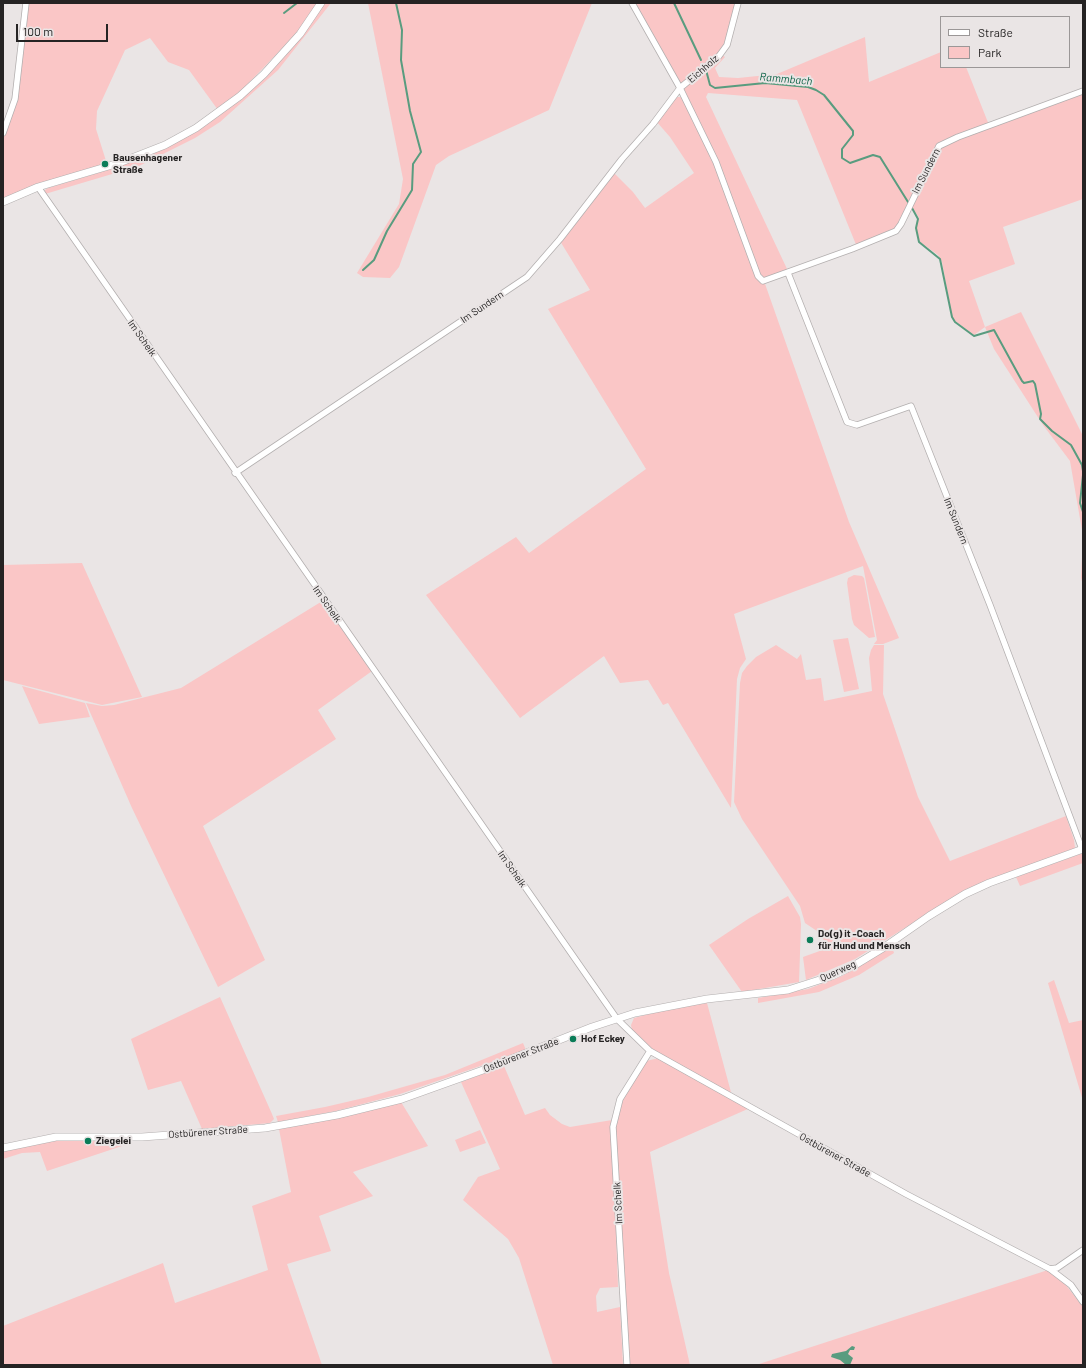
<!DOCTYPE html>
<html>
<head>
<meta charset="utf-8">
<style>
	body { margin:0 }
	#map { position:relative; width:1086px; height:1368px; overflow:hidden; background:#eae5e5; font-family:Barlow,sans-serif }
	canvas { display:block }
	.frame { position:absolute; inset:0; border:4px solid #252323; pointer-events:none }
	.legend { position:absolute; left:940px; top:16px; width:130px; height:52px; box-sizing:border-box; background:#eae5e5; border:1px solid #9b9797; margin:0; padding:5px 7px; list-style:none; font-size:12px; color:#252323 }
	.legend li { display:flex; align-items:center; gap:8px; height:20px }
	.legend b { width:20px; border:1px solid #9b9797 }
	.scale { position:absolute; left:16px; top:24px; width:92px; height:18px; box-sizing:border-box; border:2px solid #252323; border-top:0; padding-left:5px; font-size:12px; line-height:14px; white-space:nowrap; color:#252323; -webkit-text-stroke:3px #eae5e5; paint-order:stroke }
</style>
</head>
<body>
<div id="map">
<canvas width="1086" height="1368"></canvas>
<div class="frame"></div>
<ul class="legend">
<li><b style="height:5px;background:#fff"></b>Straße</li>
<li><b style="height:11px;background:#fac6c6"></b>Park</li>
</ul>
<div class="scale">100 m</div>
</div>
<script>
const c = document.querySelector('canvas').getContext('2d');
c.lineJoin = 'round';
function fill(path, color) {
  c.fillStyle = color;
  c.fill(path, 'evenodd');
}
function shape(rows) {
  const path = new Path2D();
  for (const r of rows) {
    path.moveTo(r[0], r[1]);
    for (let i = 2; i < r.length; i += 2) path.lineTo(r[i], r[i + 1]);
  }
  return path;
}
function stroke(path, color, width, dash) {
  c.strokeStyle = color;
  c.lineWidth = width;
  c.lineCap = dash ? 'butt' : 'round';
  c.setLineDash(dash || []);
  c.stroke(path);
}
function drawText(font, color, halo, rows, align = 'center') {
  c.font = font + ' Barlow,sans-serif';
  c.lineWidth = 4;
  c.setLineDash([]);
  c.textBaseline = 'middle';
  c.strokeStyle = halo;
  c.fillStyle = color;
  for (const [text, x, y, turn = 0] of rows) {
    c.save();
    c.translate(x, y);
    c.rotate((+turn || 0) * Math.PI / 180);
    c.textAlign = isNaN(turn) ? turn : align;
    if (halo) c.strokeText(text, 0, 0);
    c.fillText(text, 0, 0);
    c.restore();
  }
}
const green = shape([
	[28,3,318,3,299,31,238,94,218,110,189,70,168,62,150,38,125,50,97,111,96,129,107,164,37,185,3,198,3,139,17,99],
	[325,3,331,3,278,70,220,122,195,138,139,166,45,194,45,190,48,188,118,167,198,131,242,99,302,35],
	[368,3,592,3,549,110,449,156,436,165,399,267,390,278,363,277,357,273,399,204,403,179],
	[634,3,737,3,726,44,718,55,680,86],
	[865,37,869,82,941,52,941,67,966,67,989,125,938,144,931,155,895,230,857,247,797,100,708,93,706,97,788,271,763,280,759,276,717,162,681,89,721,54,725,57,715,68,719,77,738,78,777,74],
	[1083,93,1083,199,1003,227,1015,264,969,281,985,327,1021,312,1083,436,1083,585,1081,578,1083,536,1070,461,1043,425,994,349,985,327,974,335,955,321,952,317,942,262,938,255,920,242,916,228,919,218,912,207,941,145],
	[675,97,681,97,686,102,716,162,758,277,764,281,849,522,899,638,883,644,874,644,877,640,863,566,734,614,746,659,740,668,737,679,731,808,668,703,663,705,648,680,620,683,604,656,520,718,426,595,516,537,529,553,646,469,548,309,590,290,560,241,613,172,633,192,645,208,694,173,670,137,656,121],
	[82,563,142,697,102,705,3,680,3,565],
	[854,575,862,576,864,578,875,637,869,638,854,625,852,619,847,583,848,578],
	[324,600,372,671,318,710,336,739,203,826,265,960,218,987,132,808,86,703,102,706,114,705,181,688],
	[848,638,859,689,844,692,833,640],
	[776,645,797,659,801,654,806,680,821,678,824,701,872,691,869,658,871,650,874,645,884,645,883,694,918,797,950,861,1066,816,1074,840,1075,848,964,891,855,959,806,980,803,957,828,948,820,933,805,923,800,906,742,819,734,802,740,683,742,673,747,666,756,657],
	[22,686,85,703,90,717,39,724],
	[1083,853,1083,863,1020,886,1016,877],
	[788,896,800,917,801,924,799,982,742,992,709,945,748,919],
	[892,947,894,953,859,975,819,992,758,1003,758,998,808,989,842,976],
	[1054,980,1069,1023,1083,1020,1083,1101,1048,983],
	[220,997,272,1114,274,1119,270,1123,202,1129,181,1081,148,1090,131,1039],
	[707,1003,732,1096,651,1049,632,1031,631,1025,634,1018,671,1008],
	[523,1043,526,1050,400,1094,336,1111,278,1122,276,1116,325,1107,368,1097,445,1075],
	[659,1058,750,1108,650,1152,669,1273,690,1365,629,1365,615,1127,622,1100,646,1061],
	[504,1066,525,1115,545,1108,550,1115,562,1124,570,1127,612,1120,618,1287,600,1288,596,1296,597,1312,620,1307,623,1365,553,1365,519,1258,508,1239,463,1200,478,1177,500,1169,461,1082],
	[401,1102,428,1146,353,1172,373,1196,319,1216,331,1251,287,1264,322,1365,3,1365,3,1326,163,1263,175,1303,268,1270,252,1206,291,1192,279,1129],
	[480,1130,486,1143,460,1152,455,1140],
	[126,1138,128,1144,47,1171,40,1152,22,1153,3,1159,3,1151,22,1146,56,1141],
	[1048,1270,1062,1280,1083,1307,1083,1365,756,1365]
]);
const water = shape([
	[852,1346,855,1347,854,1350,850,1350,848,1354,853,1358,850,1365,846,1365,840,1360,831,1357,832,1354,846,1351]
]);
const stream = shape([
	[674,3,701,60],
	[284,13,297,3],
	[706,70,710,85,715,88,765,83,808,87,816,90,824,95,853,131,853,135,842,149,842,158,850,163,873,155,880,157,908,202],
	[912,208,918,219,916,228,919,242,940,259,952,317,955,322,974,336,994,330,1022,381,1024,383,1033,381,1035,384,1041,414,1040,419,1052,431,1071,445,1082,465,1083,471],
	[363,270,374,260,387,231,412,190,413,164,421,152,410,111,401,60,402,30,396,3],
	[1083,475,1080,503,1083,512]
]);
const minor = shape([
	[632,3,680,88,716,162,758,276,763,281,852,249,896,231,901,224,939,146,958,137,1083,91],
	[3,133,15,99,26,3],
	[38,187,617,1019,650,1051,906,1194,1050,1269,1071,1285,1083,1302],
	[788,273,847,422,857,425,911,406,990,605,1082,849],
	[235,473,527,277,560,239,622,159,653,124,680,88,719,56,727,45,738,3],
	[1050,1269,1057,1268,1083,1250],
	[627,1365,613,1127,620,1099,650,1051]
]);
const tertiary = shape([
	[3,202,38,187,119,163,165,145,196,128,240,96,264,74,300,34,321,3],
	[3,1148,56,1137,142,1137,265,1128,337,1115,402,1099,483,1070,592,1027,635,1013,707,999,788,990,832,976,855,965,883,948,929,916,965,894,989,883,1083,849]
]);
const markers = [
	[105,164,4,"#0a7c58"],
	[810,940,4,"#0a7c58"],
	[573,1039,4,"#0a7c58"],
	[88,1141,4,"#0a7c58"]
];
const streetNames = [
	["Eichholz",703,69,-41],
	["Im Sundern",926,171,-63],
	["Im Sundern",482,307,-34],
	["Im Schelk",142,338,55],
	["Im Sundern",956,521,68],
	["Im Schelk",327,604,55],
	["Im Schelk",512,869,55],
	["Querweg",838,971,-24],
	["Ostbürener Straße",521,1055,-21],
	["Ostbürener Straße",208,1132,-4],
	["Ostbürener Straße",835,1155,29],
	["Im Schelk",618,1203,-93]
];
const poiNames = [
	["Bausenhagener",113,158],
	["Straße",113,170],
	["Do(g) it -Coach",818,934],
	["für Hund und Mensch",818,946],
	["Hof Eckey",581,1039],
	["Ziegelei",96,1141]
];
const waterNames = [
	["Rammbach",786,79,5]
];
fill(green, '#fac6c6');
fill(water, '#599c7f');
stroke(stream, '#599c7f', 2);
stroke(minor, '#b3afaf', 7);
stroke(tertiary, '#b3afaf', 8);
stroke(minor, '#fff', 5.5);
stroke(tertiary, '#fff', 7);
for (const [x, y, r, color] of markers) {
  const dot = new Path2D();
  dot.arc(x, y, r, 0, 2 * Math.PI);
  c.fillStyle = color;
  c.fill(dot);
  stroke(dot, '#eae5e5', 1.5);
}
drawText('10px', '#252323', '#eae5e5', streetNames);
drawText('bold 10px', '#252323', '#eae5e5', poiNames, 'left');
drawText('italic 11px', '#0a6145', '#eae5e5', waterNames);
</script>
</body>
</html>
